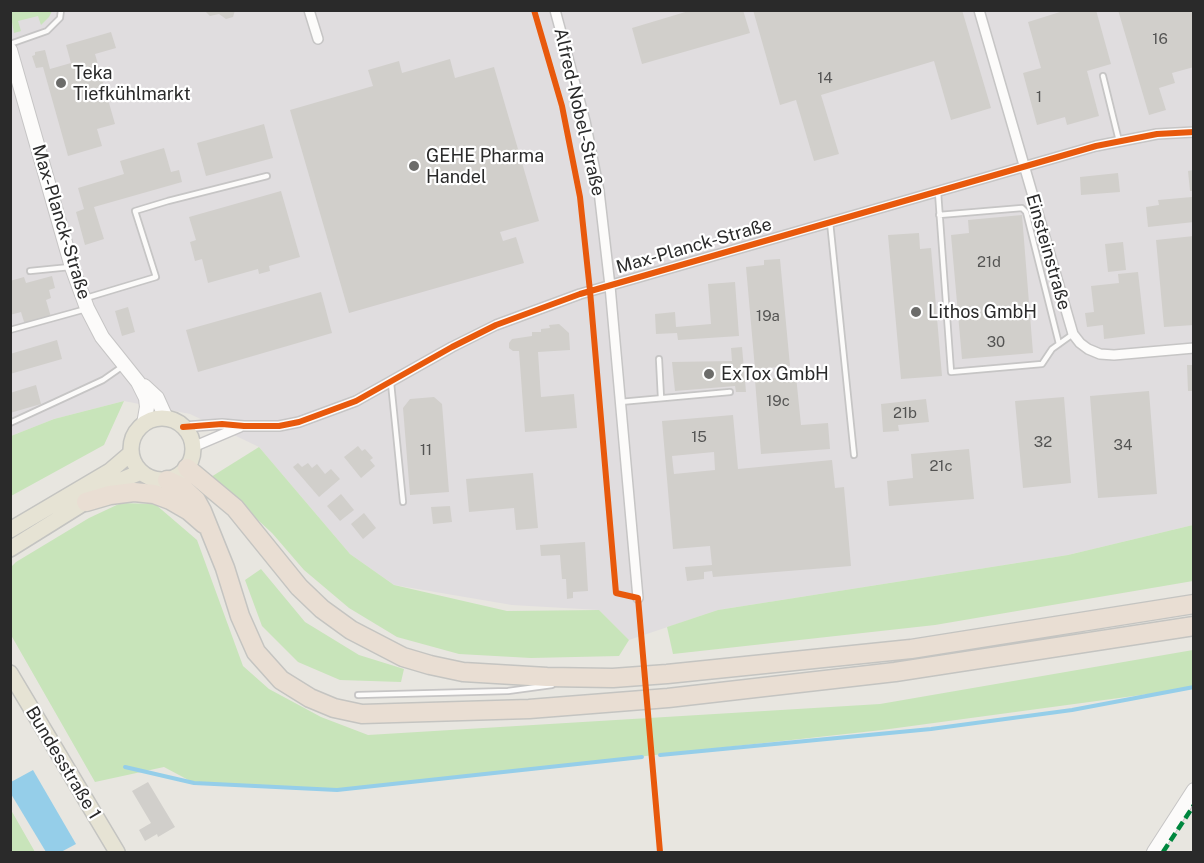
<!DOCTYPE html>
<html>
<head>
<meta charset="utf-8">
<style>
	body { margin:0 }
	#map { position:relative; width:1204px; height:863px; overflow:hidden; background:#e8e6e0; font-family:"Public Sans",sans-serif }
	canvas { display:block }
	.frame { position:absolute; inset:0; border:12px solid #2a2a2a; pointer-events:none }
</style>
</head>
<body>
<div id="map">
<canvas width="1204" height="863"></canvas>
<div class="frame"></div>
</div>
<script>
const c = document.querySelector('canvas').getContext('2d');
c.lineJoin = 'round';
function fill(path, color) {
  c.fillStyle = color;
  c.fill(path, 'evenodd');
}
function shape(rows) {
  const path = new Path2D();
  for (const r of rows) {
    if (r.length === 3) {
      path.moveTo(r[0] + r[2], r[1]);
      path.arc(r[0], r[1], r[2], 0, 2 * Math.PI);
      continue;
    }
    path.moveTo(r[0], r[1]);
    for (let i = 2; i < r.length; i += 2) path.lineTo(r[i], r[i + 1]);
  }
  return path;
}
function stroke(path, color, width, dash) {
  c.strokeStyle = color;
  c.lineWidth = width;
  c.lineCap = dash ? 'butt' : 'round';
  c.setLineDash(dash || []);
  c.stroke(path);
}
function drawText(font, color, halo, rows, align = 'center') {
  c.font = font + ' "Public Sans",sans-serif';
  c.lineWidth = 4.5;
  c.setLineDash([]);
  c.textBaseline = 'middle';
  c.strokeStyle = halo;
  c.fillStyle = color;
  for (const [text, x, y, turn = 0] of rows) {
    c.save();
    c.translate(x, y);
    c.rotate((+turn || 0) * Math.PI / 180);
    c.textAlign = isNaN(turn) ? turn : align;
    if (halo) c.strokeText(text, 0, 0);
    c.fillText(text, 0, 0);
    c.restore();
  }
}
const industrial = shape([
	[11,11,1193,11,1193,525,1068,555,718,610,629,640,599,610,512,605,394,585,350,554,259,447,190,414,124,401,54,419,11,436]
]);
const green = shape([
	[10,11,11,10,52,11,49,17,41,25,38,16,18,21,21,31,14,33],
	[124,401,104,445,11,496,11,436,54,419],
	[259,447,350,554,394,585,507,611,599,610,629,640,619,656,531,658,459,654,397,637,349,608,304,570,272,533,211,477],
	[121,503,155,504,197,540,243,666,269,689,321,717,368,735,880,704,1193,650,1193,688,882,730,337,790,194,783,164,767,95,782,11,635,10,568,16,562,89,518],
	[1193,525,1193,581,935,625,673,654,667,627,718,610,1068,555],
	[261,569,305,622,359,655,404,669,401,682,340,680,298,662,262,626,245,580],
	[11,810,35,852,11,852]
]);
const water = shape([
	[33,770,76,844,61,852,46,852,11,794,11,782]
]);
const stream = shape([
	[660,755,931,729,1072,710,1194,687],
	[125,767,194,783,337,790,642,757]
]);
const building = shape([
	[204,10,235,10,233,17,226,19,219,14,210,16],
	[692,10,743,10,750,33,642,64,632,28],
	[753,10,962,10,991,108,951,120,934,61,821,95,839,154,814,161,796,100,780,105],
	[1060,10,1096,10,1111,64,1087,71,1099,116,1067,125,1065,117,1037,125,1023,73,1041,68,1028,22,1060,12],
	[1118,10,1194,10,1194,67,1172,73,1175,83,1159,88,1166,110,1149,115],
	[111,32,116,48,95,54,115,124,97,129,102,146,68,156,43,67,36,68,32,56,35,55,35,52,45,50,50,69,71,63,66,45],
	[450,59,455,78,494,67,539,221,500,232,503,241,516,237,524,263,349,313,290,110,373,86,368,70,399,61,402,73],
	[264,124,273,158,206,176,197,143],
	[164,148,171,172,179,170,182,182,94,207,104,239,85,245,76,212,84,209,78,188,124,174,120,161],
	[1194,170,1194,191,1190,191,1188,171],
	[1118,173,1120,192,1081,195,1080,177],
	[281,191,300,257,269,266,270,271,259,274,258,269,208,283,202,259,195,261,190,242,196,240,189,217],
	[1192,197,1194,222,1148,227,1146,207,1159,205,1158,200],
	[1022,215,1033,353,962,359,951,235,969,233,968,220],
	[919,233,920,249,931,248,942,376,901,379,888,235],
	[1194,236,1194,325,1164,327,1156,240],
	[1123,242,1126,270,1108,272,1105,244],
	[780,259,790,366,755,369,746,267,764,265,764,260],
	[1138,272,1145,334,1104,339,1103,325,1087,327,1085,313,1094,312,1091,286,1119,283,1118,274],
	[52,276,55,288,49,290,51,298,46,300,51,317,25,325,21,312,10,315,10,281,24,277,26,283],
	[735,282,739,336,678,340,677,333,656,334,655,314,675,312,676,327,711,324,708,284],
	[321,292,332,333,198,372,186,330],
	[128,307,135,332,122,336,115,311],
	[559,324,569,333,570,350,538,352,541,397,574,394,577,428,525,432,519,351,513,351,509,348,509,343,512,339,532,336,532,332,541,332,541,329,550,328,549,325],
	[57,340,62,359,10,374,10,354],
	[742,347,746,392,736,392,735,386,675,391,672,362,732,361,731,348],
	[1187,365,1194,365,1194,391,1188,391],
	[796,376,801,425,828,423,830,449,761,454,755,380],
	[36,385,41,404,10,413,10,393],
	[1149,391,1157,494,1098,498,1090,396],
	[434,397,442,404,449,492,410,495,403,408,410,399],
	[1064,397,1071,483,1023,488,1015,401],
	[926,399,929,422,898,425,899,431,883,432,881,404],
	[733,415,738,469,832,460,835,488,844,487,851,566,713,577,712,571,704,572,704,579,687,581,685,567,712,565,710,546,673,549,662,421],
	[714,452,715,470,674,474,672,456],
	[358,446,362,451,365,449,373,458,370,460,375,466,361,478,344,457],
	[969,449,974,499,889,506,887,481,913,478,911,454],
	[298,463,302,467,308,463,312,468,317,464,325,474,331,469,340,479,319,497,293,467],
	[533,473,538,528,516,530,514,508,469,512,466,479],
	[341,494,354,510,340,521,327,506],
	[450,506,452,522,433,524,431,507],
	[364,513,376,528,363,539,351,524],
	[585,542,588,591,573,592,573,598,567,599,566,579,562,579,560,555,541,556,540,545],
	[148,782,175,827,158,837,157,834,145,841,139,830,151,823,132,791]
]);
const lane = shape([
	[10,44,47,31,60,18,61,10],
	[1103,76,1119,141],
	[938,192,951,372,1042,364,1052,349,1073,334],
	[939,215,1022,208,1026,212,1059,344],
	[830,222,854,455],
	[30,271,70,267],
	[86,298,156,277,135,211,168,201,267,176],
	[10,330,86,309],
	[659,359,661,398],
	[391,383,403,502],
	[620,402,730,392],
	[10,423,103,380,123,366],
	[358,695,508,691,552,685]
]);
const street = shape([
	[309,10,318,39],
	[555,10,585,121,599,191,610,286,638,598],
	[979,10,1073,334,1080,343,1088,349,1100,354,1114,355,1194,348],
	[183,427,222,424,244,426,279,426,299,422,356,401,452,347,496,325,580,294,1096,146,1157,134,1194,132],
	[193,447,240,427]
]);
const secondary = shape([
	[10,50,72,267,87,308,102,337,138,382,146,398,147,407,144,424],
	[144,386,157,398,166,418],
	[1154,852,1194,790]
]);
const primary = shape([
	[162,449,31],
	[10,530,110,471,131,453],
	[10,549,119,481,141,472],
	[10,673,117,852]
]);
const highway = shape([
	[187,468,235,508,299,587,322,609,351,630,403,657,430,665,463,672,547,677,613,678,667,674,911,649,1194,604],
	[167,480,182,487,196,500,202,511,225,568,240,616,256,652,281,680,310,698,334,708,362,714,529,709,668,698,895,672,1194,626],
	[86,502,110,495,134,492,154,494,170,500,189,511,204,524]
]);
const quiet = shape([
	[1163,852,1194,805]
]);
const cycleway = shape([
	[534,10,562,106,580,197,590,291,616,593,638,598,660,852],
	[183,427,222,424,244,426,279,426,299,422,356,401,452,347,496,325,580,294,1096,146,1157,134,1194,132]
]);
const markers = [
	[61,83,6,"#6c6c6a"],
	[414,166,6,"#6c6c6a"],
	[916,312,6,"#6c6c6a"],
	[709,374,6,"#6c6c6a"]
];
const numberNames = [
	["16",1160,39],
	["14",825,78],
	["1",1039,97],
	["21d",989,262],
	["19a",768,316],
	["30",996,342],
	["19c",778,401],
	["21b",905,413],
	["15",699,437],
	["32",1043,442],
	["34",1123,445],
	["11",426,450],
	["21c",941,466]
];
const poiNames = [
	["Teka",73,73],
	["Tiefkühlmarkt",73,94],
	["GEHE Pharma",426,156],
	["Handel",426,177],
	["Lithos GmbH",928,312],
	["ExTox GmbH",721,374]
];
const streetNames = [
	["Alfred-Nobel-Straße",579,112,77],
	["Max-Planck-Straße",61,222,73],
	["Max-Planck-Straße",694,246,-16],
	["Einsteinstraße",1048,252,74],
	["Bundesstraße 1",63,763,59]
];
fill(industrial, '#e0dddf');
fill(green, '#c8e4ba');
fill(water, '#95cee9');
stroke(stream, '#95cee9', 4);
fill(building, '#d1cfcb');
stroke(lane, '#c6c5c5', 8);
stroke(street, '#c6c5c5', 12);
stroke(secondary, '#c6c5c5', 16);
stroke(primary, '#c4c4c1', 18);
stroke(highway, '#c4c4c1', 21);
stroke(lane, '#fcfbfa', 4.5);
stroke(street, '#fcfbfa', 9);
stroke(secondary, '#fcfbfa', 14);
stroke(primary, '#e6e3d4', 15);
stroke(highway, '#e9ded3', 18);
stroke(quiet, '#00873e', 4.5, [9, 4.5]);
stroke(cycleway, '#e8590c', 6);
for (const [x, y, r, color] of markers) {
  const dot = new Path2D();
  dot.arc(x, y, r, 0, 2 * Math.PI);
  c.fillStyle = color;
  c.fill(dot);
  stroke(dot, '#fff', 2);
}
drawText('15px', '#545453', null, numberNames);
drawText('18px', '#2a2a2a', '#fff', poiNames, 'left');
drawText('18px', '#2a2a2a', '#fff', streetNames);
</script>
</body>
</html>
